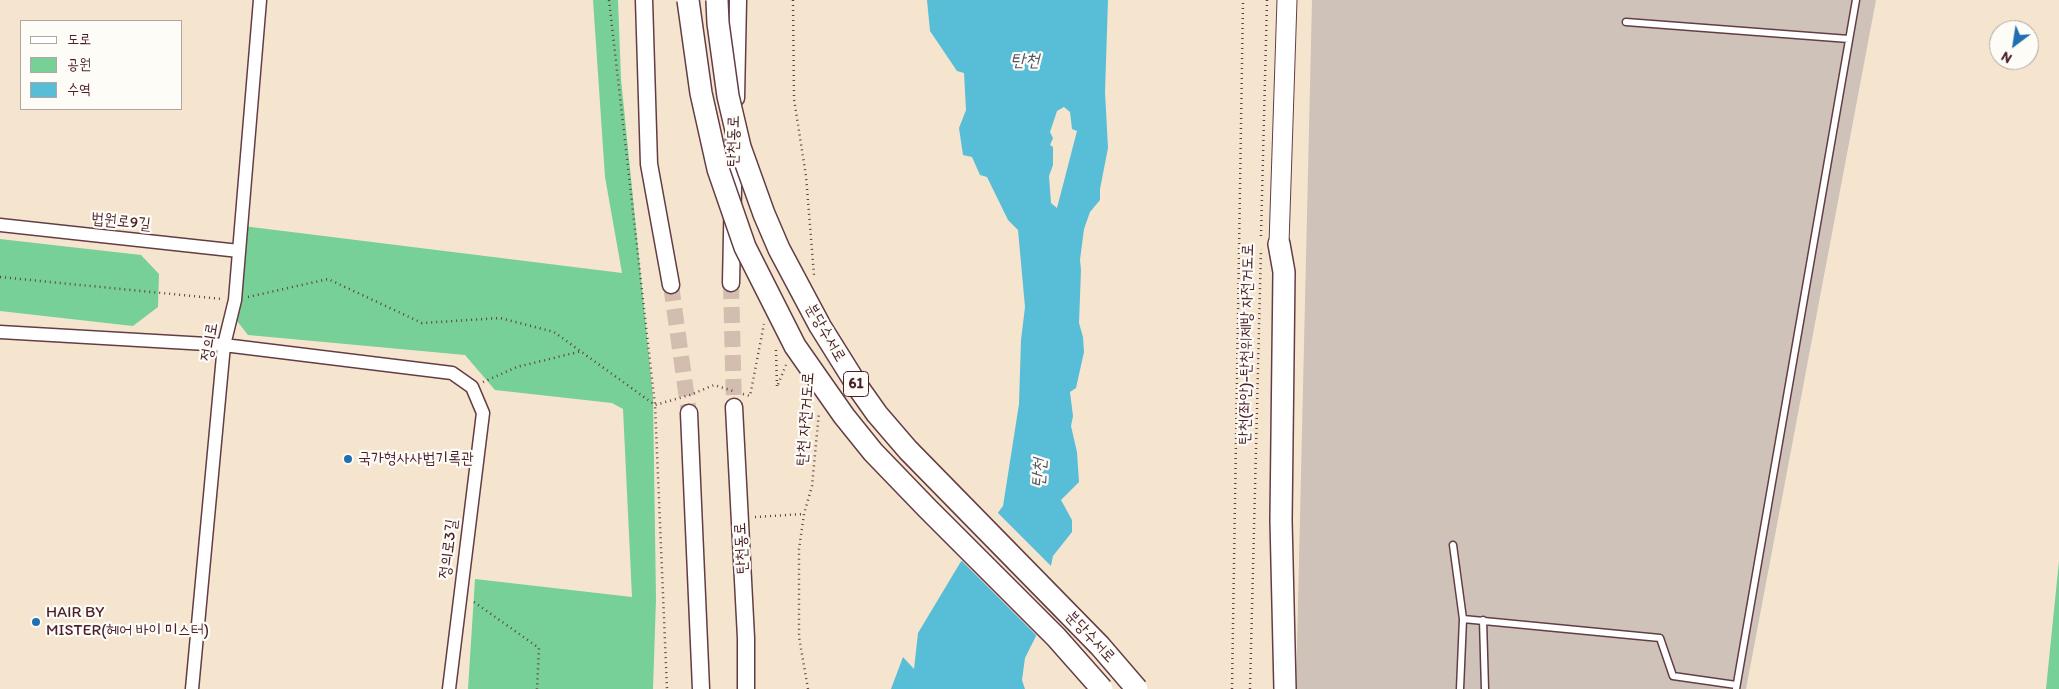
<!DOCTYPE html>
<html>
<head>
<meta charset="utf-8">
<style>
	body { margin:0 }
	#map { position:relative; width:2059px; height:689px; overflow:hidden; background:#f5e5cf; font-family:Itim,"Poor Story",sans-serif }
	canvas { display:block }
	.legend { position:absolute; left:20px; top:20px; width:162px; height:90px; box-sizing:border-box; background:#fdfcf7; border:1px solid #b5a4a5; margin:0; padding:6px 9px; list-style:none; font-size:15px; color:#4a1f2b }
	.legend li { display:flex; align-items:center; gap:10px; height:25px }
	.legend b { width:25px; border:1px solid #b5a4a5 }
	.north { position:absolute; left:1989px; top:20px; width:50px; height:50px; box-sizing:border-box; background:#fdfcf7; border:1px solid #b5a4a5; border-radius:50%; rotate:211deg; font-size:14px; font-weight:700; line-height:20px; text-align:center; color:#4a1f2b }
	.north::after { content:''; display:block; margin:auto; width:18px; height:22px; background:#1f6fb2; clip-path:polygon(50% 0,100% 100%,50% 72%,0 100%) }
</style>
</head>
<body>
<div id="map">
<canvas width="2059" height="689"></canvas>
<ul class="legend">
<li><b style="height:6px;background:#fff"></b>도로</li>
<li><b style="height:14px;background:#77d096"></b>공원</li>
<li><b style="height:14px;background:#58bdd6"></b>수역</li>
</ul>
<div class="north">N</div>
</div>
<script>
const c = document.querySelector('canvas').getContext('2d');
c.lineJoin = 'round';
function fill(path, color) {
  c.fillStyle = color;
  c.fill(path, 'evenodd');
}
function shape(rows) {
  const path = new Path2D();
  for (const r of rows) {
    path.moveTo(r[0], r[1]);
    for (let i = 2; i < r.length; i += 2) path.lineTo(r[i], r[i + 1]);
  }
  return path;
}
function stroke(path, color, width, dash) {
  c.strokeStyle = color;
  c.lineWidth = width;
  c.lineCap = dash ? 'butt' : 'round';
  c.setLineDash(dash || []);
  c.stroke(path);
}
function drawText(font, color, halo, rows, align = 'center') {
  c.font = font + ' Itim,"Poor Story",sans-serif';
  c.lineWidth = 4.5;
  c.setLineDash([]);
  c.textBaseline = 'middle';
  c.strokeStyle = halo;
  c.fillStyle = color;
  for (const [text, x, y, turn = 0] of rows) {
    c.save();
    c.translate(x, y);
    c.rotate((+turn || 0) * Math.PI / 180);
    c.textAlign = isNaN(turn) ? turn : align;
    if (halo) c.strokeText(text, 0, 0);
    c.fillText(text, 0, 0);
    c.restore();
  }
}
const industrial = shape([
	[1312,0,1876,0,1746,689,1296,689]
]);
const green = shape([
	[593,0,618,0,621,79,653,397,656,599,653,689,468,689,475,579,632,597,623,409,612,403,495,390,465,355,248,335,233,316,243,226,622,273,605,177],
	[0,239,141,255,159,274,158,307,133,326,0,311],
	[2059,561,2059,689,2046,689]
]);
const water = shape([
	[927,0,1108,0,1105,92,1108,148,1100,189,1100,200,1090,212,1084,229,1080,260,1081,270,1079,323,1083,337,1084,352,1076,388,1070,392,1073,416,1071,426,1077,452,1079,482,1061,500,1072,520,1072,532,1053,556,1036,636,1025,658,1022,680,1025,689,891,689,903,657,914,669,918,633,960,563,1003,506,1019,404,1021,340,1025,307,1018,230,1008,220,987,177,980,175,972,157,963,155,959,128,966,110,964,73,957,71,930,31],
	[1064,107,1070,112,1072,129,1077,131,1057,208,1051,203,1049,176,1053,165,1053,147,1050,145,1053,138,1050,132,1057,111]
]);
const pier = shape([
	[996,511,1053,568,1038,637,960,559]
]);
const tertiaryTunnel = shape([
	[731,283,734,407],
	[671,285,689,413]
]);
const path = shape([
	[609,0,655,405,667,689],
	[793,0,794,99,806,176,814,275],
	[1261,236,1267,0],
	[0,277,222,299],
	[248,297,328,279,422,323,500,318,554,332,655,405,690,395,714,385,733,391],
	[776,350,777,387,786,365],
	[483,382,517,367,582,351],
	[743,394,750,396,764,324],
	[755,517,804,514],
	[474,602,539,648,537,689],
	[808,689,799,637,799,549,804,514,812,486,819,412],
	[1232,689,1243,0],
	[1250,689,1261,249]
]);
const service = shape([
	[1626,22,1849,39],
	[1453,545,1463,619,1660,638,1673,676,1736,685],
	[1483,620,1485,689],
	[1460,689,1463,619],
	[1736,689,1856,0]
]);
const minor = shape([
	[0,225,239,251],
	[0,332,224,345,452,373,472,387,483,413,449,689],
	[192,689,224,345,235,300,260,0]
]);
const tertiary = shape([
	[644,0,649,164,671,285],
	[736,98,738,0],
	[731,283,734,140],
	[734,407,746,638,746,689],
	[689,413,701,689]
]);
const secondary = shape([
	[1279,244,1287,0]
]);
const trunk = shape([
	[1279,244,1284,272,1281,520,1285,689]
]);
const trunkBridge = shape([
	[688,0,701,93,718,169,745,247,795,346,844,416,873,452,927,508,1056,637,1102,689],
	[717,0,718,23,728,96,740,147,764,214,779,249,820,326,860,390,877,414,908,450,1100,646,1137,689]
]);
const markers = [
	[348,459,5,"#1f6fb2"],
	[36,622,5,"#1f6fb2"]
];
const shields = [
	[856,384,25]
];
const shieldNames = [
	["61",856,384]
];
const streetNames = [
	["탄천동로",734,141,-89],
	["법원로9길",121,222,6],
	["분당수서로",825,333,60],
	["정의로",210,342,-81],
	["탄천(좌안)-탄천위제방 자전거도로",1247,344,-89],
	["탄천 자전거도로",806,419,-86],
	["탄천동로",742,548,-93],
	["정의로3길",449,549,-83],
	["분당수서로",1090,637,47]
];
const poiNames = [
	["국가형사사법기록관",358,459],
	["HAIR BY",46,613],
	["MISTER(헤어 바이 미스터)",46,631]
];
const waterNames = [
	["탄천",1025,61],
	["탄천",1040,473,-86]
];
fill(industrial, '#cec2b9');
fill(green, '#77d096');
fill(water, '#58bdd6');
fill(pier, '#f5e5cf');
stroke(tertiaryTunnel, '#d3bdae', 16, [16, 8]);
stroke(service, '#643d44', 9);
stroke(minor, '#643d44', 15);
stroke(tertiary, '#643d44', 19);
stroke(secondary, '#643d44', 21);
stroke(trunk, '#643d44', 24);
stroke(path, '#643d44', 2.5, [1, 4]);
stroke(service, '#fff', 6);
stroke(minor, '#fff', 12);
stroke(tertiary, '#fff', 16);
stroke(secondary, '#fff', 19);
stroke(trunk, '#fff', 21);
stroke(trunkBridge, '#643d44', 24, []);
stroke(trunkBridge, '#fff', 21);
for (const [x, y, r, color] of markers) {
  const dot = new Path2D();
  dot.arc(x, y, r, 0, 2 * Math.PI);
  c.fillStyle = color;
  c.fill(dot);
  stroke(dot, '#fdfcf7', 2);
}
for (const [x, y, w] of shields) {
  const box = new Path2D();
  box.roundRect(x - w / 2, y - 12.5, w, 25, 4);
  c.fillStyle = '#fdfcf7';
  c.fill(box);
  stroke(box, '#4a1f2b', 1);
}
drawText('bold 15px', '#4a1f2b', null, shieldNames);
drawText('16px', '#4a1f2b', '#fdfcf7', streetNames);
drawText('16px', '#4a1f2b', '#fdfcf7', poiNames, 'left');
drawText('italic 18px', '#4f5667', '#fdfcf7', waterNames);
</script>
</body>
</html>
